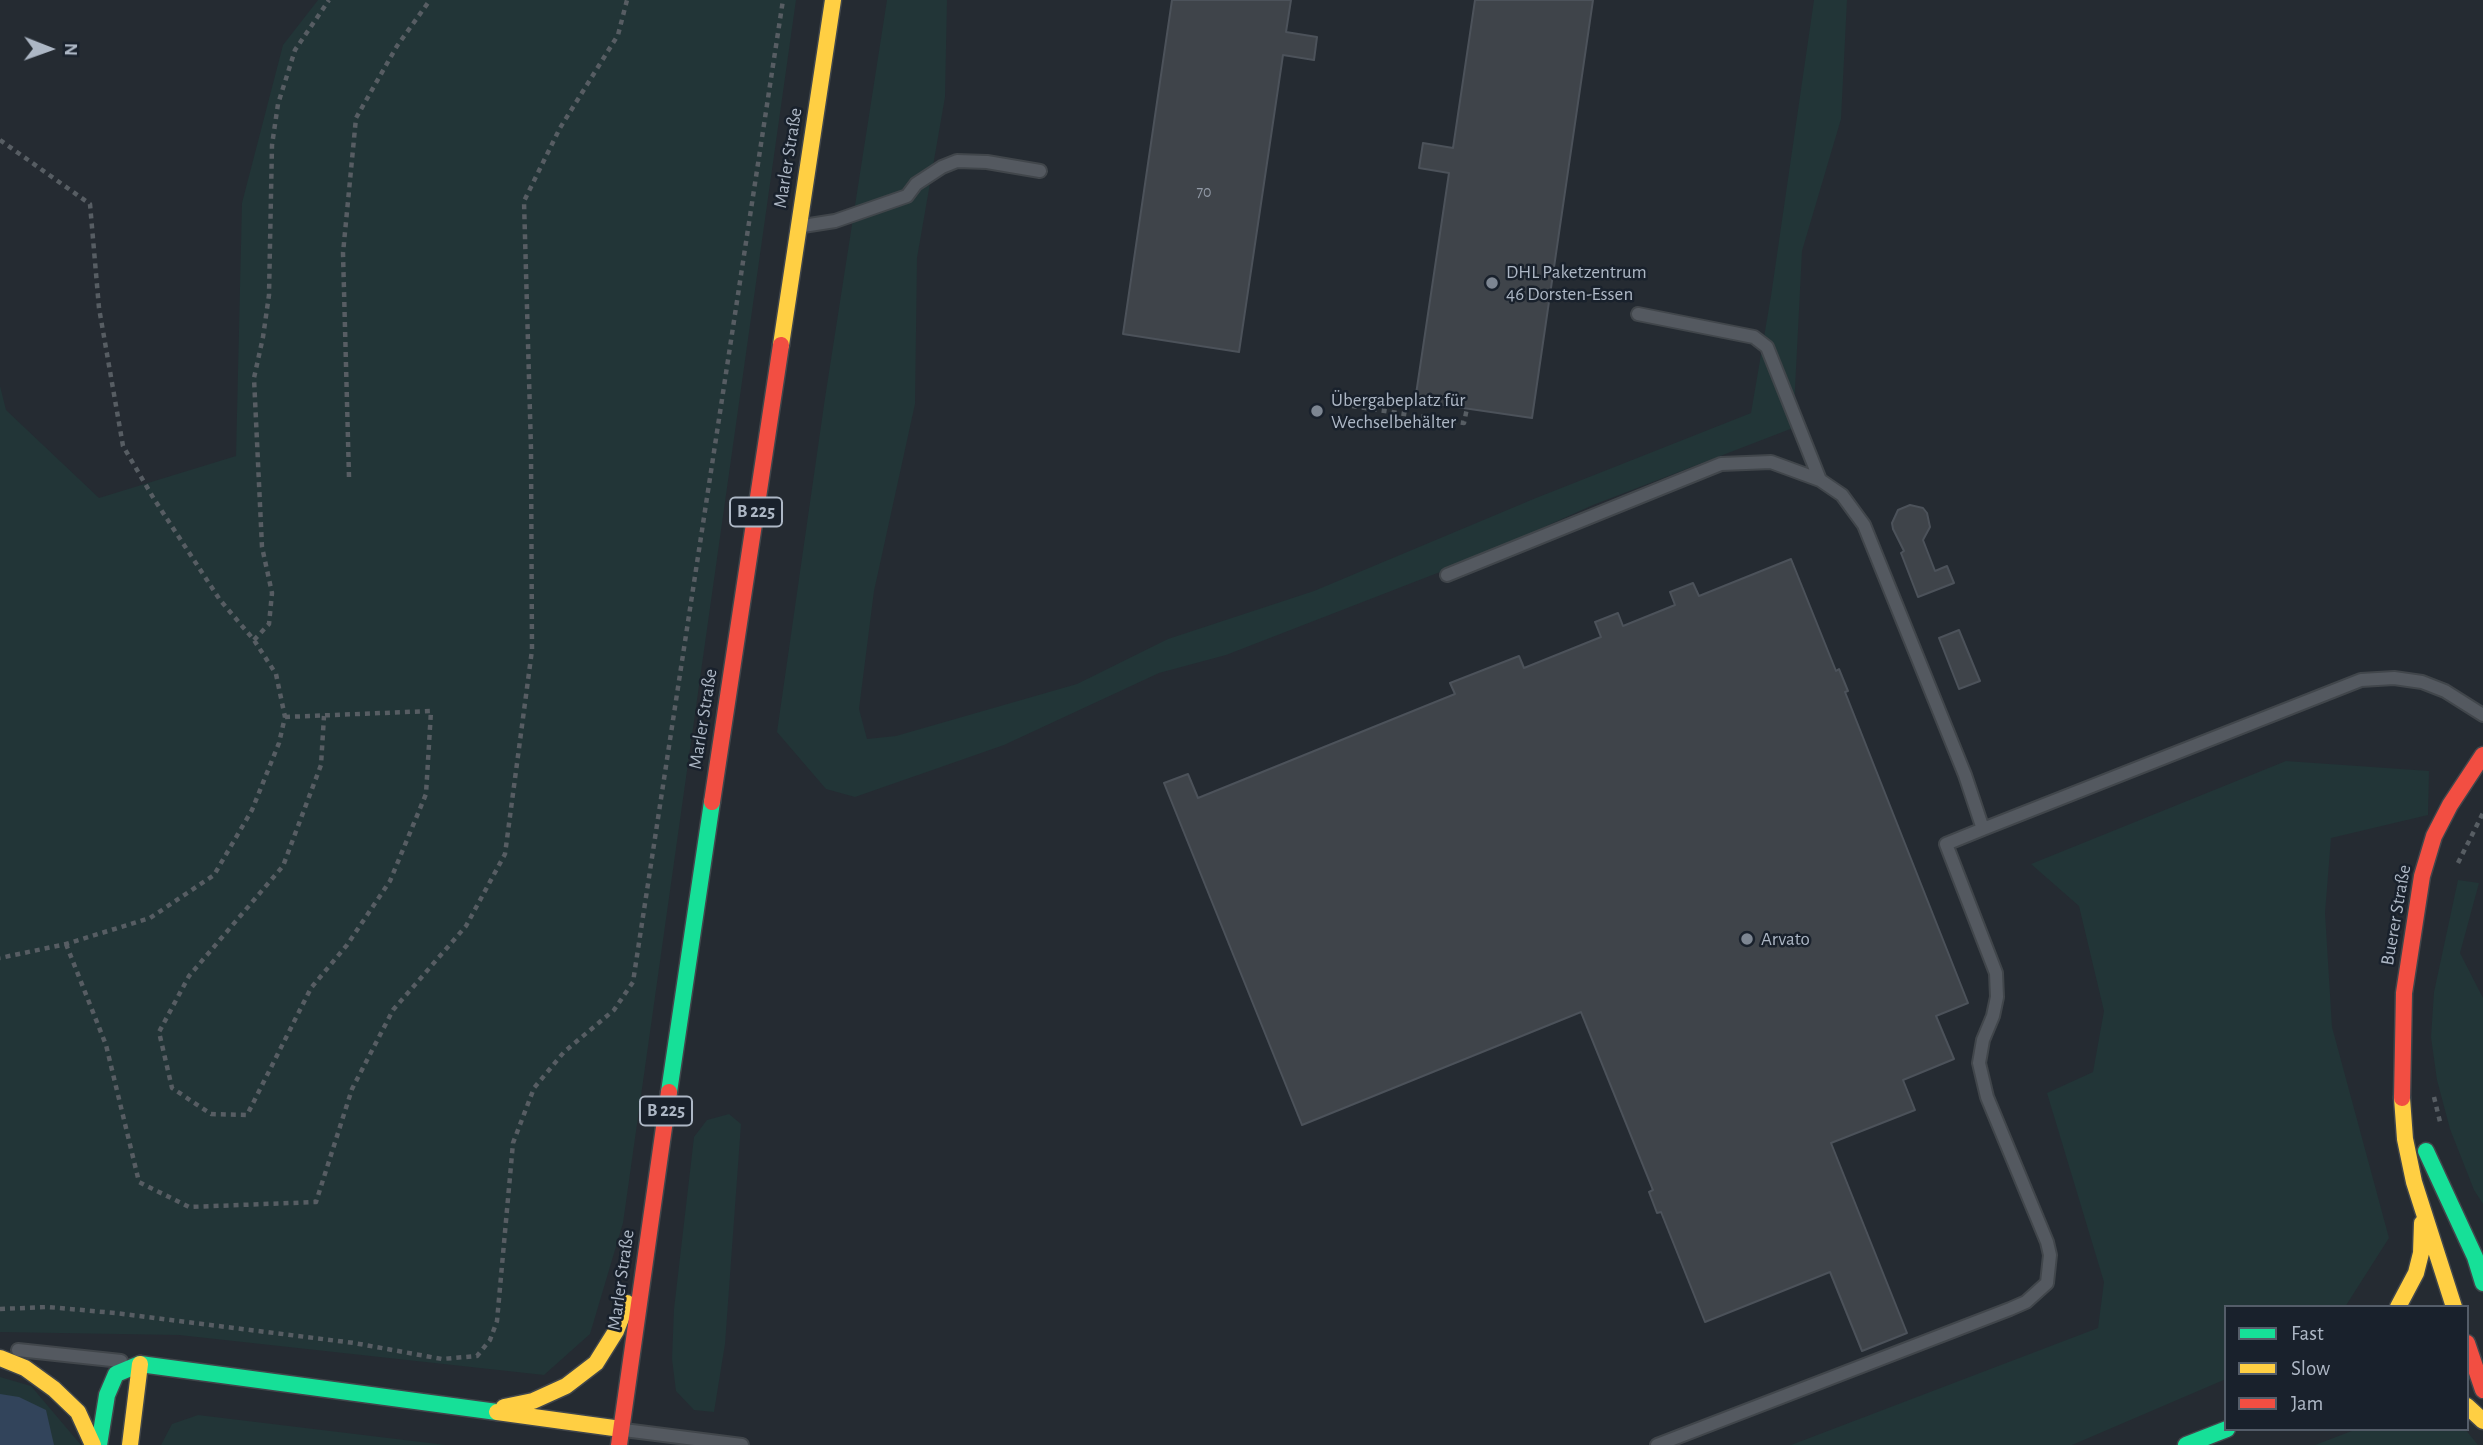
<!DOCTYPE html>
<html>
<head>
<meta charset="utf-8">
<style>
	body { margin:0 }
	#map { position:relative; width:2483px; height:1445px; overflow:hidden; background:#252b32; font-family:"Alegreya Sans",sans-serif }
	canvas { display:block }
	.legend { position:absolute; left:2224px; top:1305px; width:245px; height:126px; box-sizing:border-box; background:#19212c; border:2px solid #545d69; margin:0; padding:9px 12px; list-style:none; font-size:21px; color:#adb7c5 }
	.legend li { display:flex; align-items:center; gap:14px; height:35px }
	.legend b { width:35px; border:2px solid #545d69 }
	.north { position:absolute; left:14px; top:14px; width:70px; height:70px; -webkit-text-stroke:5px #19212c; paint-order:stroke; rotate:91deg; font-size:19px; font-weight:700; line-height:28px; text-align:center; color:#adb7c5 }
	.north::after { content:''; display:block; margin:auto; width:24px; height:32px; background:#adb7c5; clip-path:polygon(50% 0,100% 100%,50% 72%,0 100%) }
</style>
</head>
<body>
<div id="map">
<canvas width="2483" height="1445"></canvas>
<ul class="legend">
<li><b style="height:9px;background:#16e098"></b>Fast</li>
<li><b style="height:9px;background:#ffcf43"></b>Slow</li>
<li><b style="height:9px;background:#f24e42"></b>Jam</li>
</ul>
<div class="north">N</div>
</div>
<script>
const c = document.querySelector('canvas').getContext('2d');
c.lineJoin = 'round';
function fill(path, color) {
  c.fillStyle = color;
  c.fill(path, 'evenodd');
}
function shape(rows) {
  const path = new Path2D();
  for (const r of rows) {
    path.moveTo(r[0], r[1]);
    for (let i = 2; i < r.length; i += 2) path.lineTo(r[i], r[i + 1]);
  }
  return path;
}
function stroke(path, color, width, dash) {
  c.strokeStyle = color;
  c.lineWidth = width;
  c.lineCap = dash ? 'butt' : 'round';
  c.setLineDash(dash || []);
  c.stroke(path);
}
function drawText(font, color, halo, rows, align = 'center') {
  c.font = font + ' "Alegreya Sans",sans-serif';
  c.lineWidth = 5;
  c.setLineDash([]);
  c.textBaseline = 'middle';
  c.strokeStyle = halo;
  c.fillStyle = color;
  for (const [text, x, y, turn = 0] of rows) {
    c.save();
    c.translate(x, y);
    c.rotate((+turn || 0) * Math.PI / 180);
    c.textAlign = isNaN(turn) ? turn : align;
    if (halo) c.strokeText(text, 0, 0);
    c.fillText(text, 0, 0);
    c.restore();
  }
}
const green = shape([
	[318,0,796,0,623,1223,590,1334,544,1375,179,1335,0,1332,0,386,6,410,99,498,236,456,242,203,283,45],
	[887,0,947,0,945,97,917,258,915,404,874,591,859,709,867,739,896,736,1077,684,1168,639,1314,591,1536,498,1751,413,1771,296,1814,0,1847,0,1841,119,1802,251,1793,428,1593,505,1471,560,1226,655,1159,673,1004,745,855,797,826,789,777,732,825,398],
	[2286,761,2429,771,2428,815,2331,838,2325,913,2332,1027,2389,1238,2345,1307,2226,1307,2226,1379,2072,1445,1791,1445,2098,1328,2104,1282,2047,1093,2093,1072,2104,1011,2079,906,2031,864],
	[2458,880,2479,883,2460,953,2483,998,2483,1204,2474,1190,2450,1129,2437,1080,2431,1037,2434,992],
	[729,1114,741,1124,725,1344,714,1412,694,1410,676,1391,672,1359,674,1309,694,1137,707,1120],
	[0,1377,31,1386,81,1445,0,1445],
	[198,1415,446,1445,161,1445,172,1424],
	[2357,1429,2465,1429,2478,1445,2315,1445]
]);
const water = shape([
	[0,1394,19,1397,46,1410,54,1445,0,1445]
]);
const building = shape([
	[1172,0,1291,0,1286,32,1317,37,1314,60,1283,55,1239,352,1123,334,1172,0],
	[1475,0,1593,0,1532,418,1415,401,1449,173,1419,168,1423,143,1453,148,1475,0],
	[1910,505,1923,508,1927,513,1930,527,1923,540,1935,571,1947,566,1954,583,1918,597,1901,553,1904,551,1893,529,1892,523,1898,510,1910,505],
	[1791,559,1836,671,1839,669,1848,691,1845,692,1968,1003,1936,1016,1954,1059,1903,1080,1915,1110,1831,1143,1907,1333,1862,1351,1830,1272,1705,1322,1661,1212,1657,1213,1649,1192,1653,1190,1581,1012,1302,1125,1164,783,1188,774,1198,798,1455,694,1450,683,1519,656,1524,668,1601,637,1595,622,1618,613,1623,626,1675,605,1670,592,1693,583,1699,596,1791,559],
	[1959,630,1980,681,1959,689,1939,638,1959,630]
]);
const path = shape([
	[0,140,90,204,99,308,123,446,154,499,220,600,254,640,276,674,285,717,279,743,252,810,214,875,150,918,66,944,0,958],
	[1352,406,1464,423,1467,408],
	[349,477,343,253,356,118,397,46,430,0],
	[254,640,269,624,272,593,262,547,254,378,263,337,269,295,272,145,278,104,295,50,329,0],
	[285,717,431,711,426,794,390,881,347,945,311,988,247,1115,211,1114,172,1088,159,1032,189,976,283,866,321,765,324,716],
	[2458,863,2483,813],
	[66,944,106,1045,139,1182,189,1207,316,1202,352,1089,393,1010,466,926,505,854,532,650,531,449,524,201,560,128,618,35,627,0],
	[2434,1097,2441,1126],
	[0,1309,48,1307,115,1313,354,1343,442,1359,477,1356,490,1340,497,1321,513,1143,534,1088,564,1052,614,1010,633,982,783,0]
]);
const lane = shape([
	[803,226,835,221,907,196,916,184,942,167,957,161,987,162,1040,171],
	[1638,314,1754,337,1767,347,1820,480],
	[1447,575,1721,464,1771,462,1820,480,1842,495,1864,525,1965,775,1983,829,2361,680,2394,678,2422,682,2445,691,2483,715],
	[18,1350,121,1361],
	[624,1430,742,1445],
	[1657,1445,2010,1309,2026,1302,2047,1283,2050,1255,2047,1242,1987,1097,1979,1063,1983,1040,1993,1016,1997,997,1996,973,1946,844,1983,829]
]);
const fast = shape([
	[669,1092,712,802],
	[2426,1151,2475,1257,2483,1283],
	[99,1445,107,1395,116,1374,140,1364,497,1412],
	[2186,1445,2227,1429]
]);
const slow = shape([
	[781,345,833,0],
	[2402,1098,2405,1139,2414,1182,2454,1307],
	[2398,1307,2416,1273,2421,1253,2422,1223],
	[0,1358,25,1368,54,1389,78,1412,93,1445],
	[2467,1406,2483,1421],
	[504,1407,533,1401,566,1386,596,1363,616,1331,627,1303],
	[497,1412,621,1429],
	[130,1445,140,1364]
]);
const jam = shape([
	[712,802,781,345],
	[2402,1098,2404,993,2422,876,2434,836,2450,805,2483,755],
	[2467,1343,2483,1390],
	[619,1445,669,1092]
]);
const markers = [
	[1492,283,7,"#7d8692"],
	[1317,411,7,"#7d8692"],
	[1747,939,7,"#7d8692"]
];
const numberNames = [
	["70",1204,192]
];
const shields = [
	[756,512,52],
	[666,1111,52]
];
const shieldNames = [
	["B 225",756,512],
	["B 225",666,1111]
];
const streetNames = [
	["Marler Straße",788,158,-81],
	["Marler Straße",703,719,-81],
	["Buerer Straße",2396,915,-80],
	["Marler Straße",621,1280,-82]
];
const poiNames = [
	["DHL Paketzentrum",1506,272],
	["46 Dorsten-Essen",1506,294],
	["Übergabeplatz für",1331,400],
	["Wechselbehälter",1331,422],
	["Arvato",1761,939]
];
fill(green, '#223537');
fill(water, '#32445b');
fill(building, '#3f444a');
stroke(building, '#4c525a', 2);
stroke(lane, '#41464b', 16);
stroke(fast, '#41464b', 19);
stroke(slow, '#41464b', 19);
stroke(jam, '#41464b', 19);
stroke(path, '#575d63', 4.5, [5, 5]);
stroke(lane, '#545960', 12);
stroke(fast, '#16e098', 16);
stroke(slow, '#ffcf43', 16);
stroke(jam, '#f24e42', 16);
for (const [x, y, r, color] of markers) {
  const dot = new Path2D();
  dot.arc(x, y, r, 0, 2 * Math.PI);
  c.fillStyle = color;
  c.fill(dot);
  stroke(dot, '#19212c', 2.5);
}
drawText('16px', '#929aa6', null, numberNames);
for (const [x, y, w] of shields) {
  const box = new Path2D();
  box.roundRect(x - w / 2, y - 14.5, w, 29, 5);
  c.fillStyle = '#19212c';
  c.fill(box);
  stroke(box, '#adb7c5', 2);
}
drawText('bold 18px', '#adb7c5', null, shieldNames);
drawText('19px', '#adb7c5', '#19212c', streetNames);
drawText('19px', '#adb7c5', '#19212c', poiNames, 'left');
</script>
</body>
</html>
